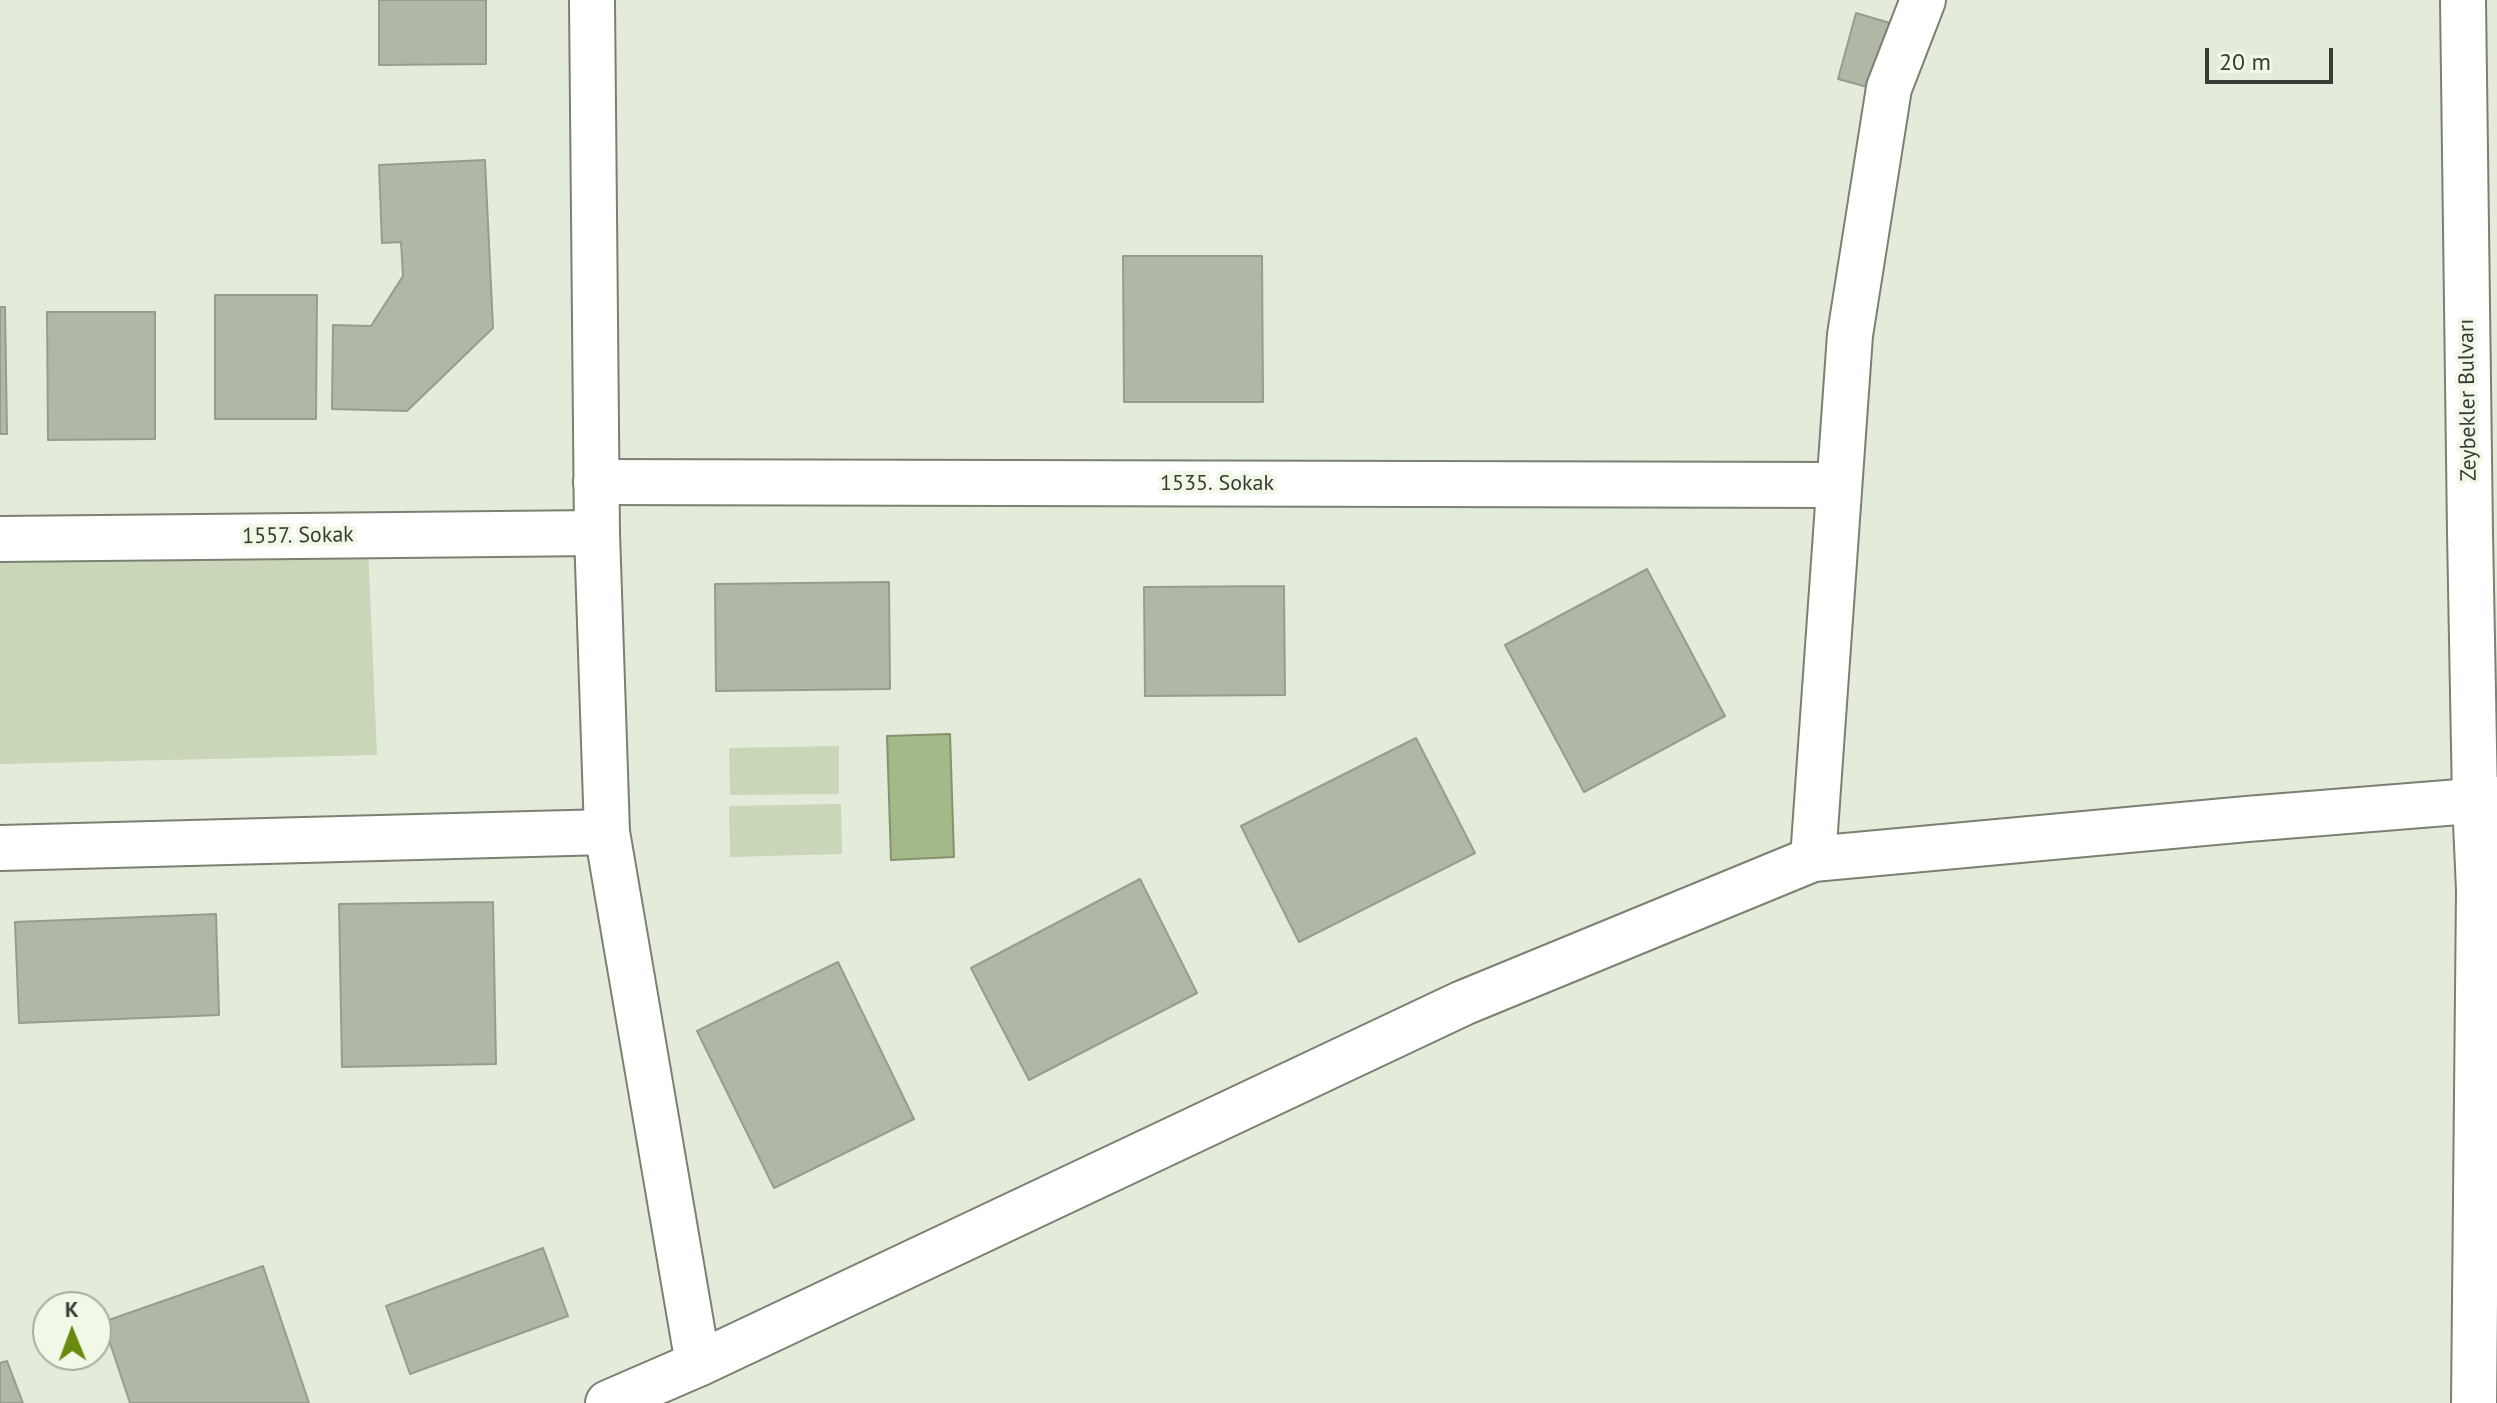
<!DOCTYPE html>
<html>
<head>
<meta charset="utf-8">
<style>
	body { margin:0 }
	#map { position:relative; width:2497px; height:1403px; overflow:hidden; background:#e4ebda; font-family:"PT Sans",sans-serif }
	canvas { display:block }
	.north { position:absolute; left:32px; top:1291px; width:80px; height:80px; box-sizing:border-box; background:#f1f8e7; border:2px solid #a7aca0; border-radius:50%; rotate:359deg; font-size:22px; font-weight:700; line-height:32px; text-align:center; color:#393b35 }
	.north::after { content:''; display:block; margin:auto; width:28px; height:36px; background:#688a0f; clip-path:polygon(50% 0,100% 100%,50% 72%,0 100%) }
	.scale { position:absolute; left:2205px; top:48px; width:128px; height:36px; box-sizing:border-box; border:4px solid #393b35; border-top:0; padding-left:10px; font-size:24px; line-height:28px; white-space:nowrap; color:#393b35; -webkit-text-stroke:6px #f1f8e7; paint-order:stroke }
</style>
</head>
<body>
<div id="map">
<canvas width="2497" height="1403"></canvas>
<div class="north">K</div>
<div class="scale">20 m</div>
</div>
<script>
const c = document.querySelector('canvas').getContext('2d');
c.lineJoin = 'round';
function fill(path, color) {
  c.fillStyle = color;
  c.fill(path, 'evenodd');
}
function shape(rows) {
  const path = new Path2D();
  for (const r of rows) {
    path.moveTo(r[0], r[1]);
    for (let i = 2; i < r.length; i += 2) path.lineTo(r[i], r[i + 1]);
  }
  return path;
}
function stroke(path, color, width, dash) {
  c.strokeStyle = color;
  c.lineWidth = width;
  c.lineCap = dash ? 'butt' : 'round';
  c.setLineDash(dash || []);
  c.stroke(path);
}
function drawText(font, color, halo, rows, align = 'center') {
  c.font = font + ' "PT Sans",sans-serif';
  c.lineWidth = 8;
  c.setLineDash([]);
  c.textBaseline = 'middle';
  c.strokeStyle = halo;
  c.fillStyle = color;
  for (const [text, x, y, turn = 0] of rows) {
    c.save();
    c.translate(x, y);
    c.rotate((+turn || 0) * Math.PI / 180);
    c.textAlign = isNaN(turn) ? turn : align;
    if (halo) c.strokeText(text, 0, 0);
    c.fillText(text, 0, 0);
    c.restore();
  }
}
const green = shape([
	[368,546,377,755,0,764,0,551],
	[839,746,839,794,730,795,729,748],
	[841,804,842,854,730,857,729,806]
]);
const water = shape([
	[950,734,954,857,891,860,887,736,950,734]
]);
const building = shape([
	[379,0,486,0,486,64,379,65,379,0],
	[1856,13,1890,23,1871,88,1838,79,1856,13],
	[485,160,493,328,407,411,332,409,333,325,371,326,403,276,401,242,382,243,379,165,485,160],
	[1123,256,1262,256,1263,402,1124,402,1123,256],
	[215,295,317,295,316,419,215,419,215,295],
	[0,307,5,307,7,434,0,434,0,307],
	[47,312,155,312,155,439,48,440,47,312],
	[1647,569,1725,716,1584,792,1505,645,1647,569],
	[889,582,890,689,716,691,715,584,889,582],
	[1284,586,1285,695,1145,696,1144,587,1284,586],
	[1416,738,1475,853,1299,942,1241,826,1416,738],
	[1140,879,1197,993,1029,1080,971,968,1140,879],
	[493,902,496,1064,342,1067,339,904,493,902],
	[216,914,219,1015,19,1023,15,922,216,914],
	[838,962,914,1119,774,1188,697,1031,838,962],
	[543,1248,568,1316,410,1374,386,1306,543,1248],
	[263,1266,309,1403,130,1403,103,1322,263,1266],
	[7,1361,23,1403,0,1403,0,1363,7,1361]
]);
const minor = shape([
	[596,482,1838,485],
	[0,539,597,533],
	[0,848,607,832],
	[1813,859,1850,335,1889,88,1923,0]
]);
const tertiary = shape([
	[592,0,597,533,607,832,698,1364],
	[2463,0,2470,532,2475,800,2479,890,2474,1403]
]);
const secondary = shape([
	[608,1403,698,1364,1463,1003,1813,859,2247,819,2497,799]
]);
const streetNames = [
	["Zeybekler Bulvarı",2468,400,-91],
	["1535. Sokak",1217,484],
	["1557. Sokak",298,536,-1]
];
fill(green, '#c9d6b7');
fill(water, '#a5b887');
stroke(water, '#85926e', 2);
fill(building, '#b0b7a6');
stroke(building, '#969d8d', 2);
stroke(minor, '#7a8171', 48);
stroke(tertiary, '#7a8171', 48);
stroke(secondary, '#7a8171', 48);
stroke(minor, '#fff', 44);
stroke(tertiary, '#fff', 44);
stroke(secondary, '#fff', 44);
drawText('22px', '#393b35', '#f1f8e7', streetNames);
</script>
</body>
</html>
